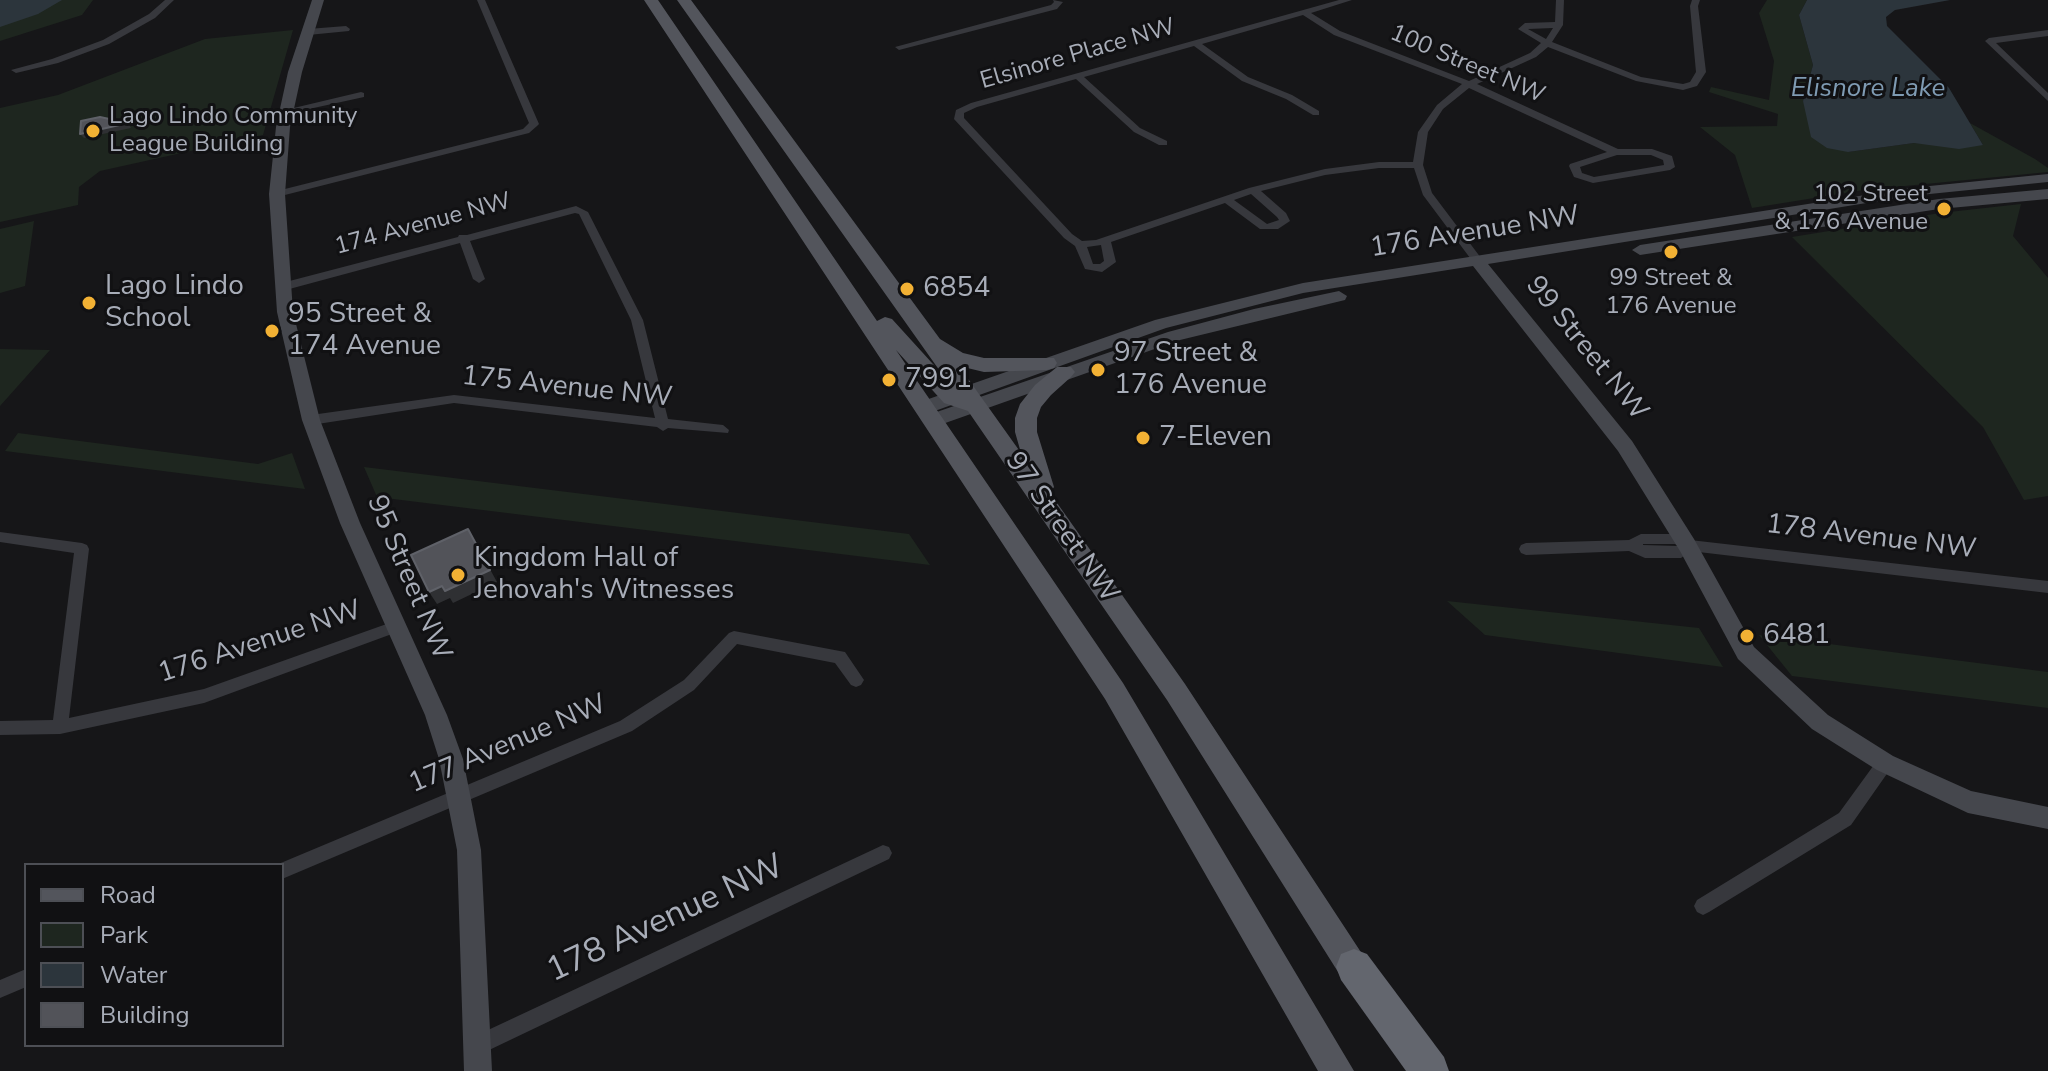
<!DOCTYPE html>
<html>
<head>
<meta charset="utf-8">
<style>
	body { margin:0 }
	#map { position:relative; width:2048px; height:1071px; overflow:hidden; background:#161618; font-family:"Nunito Sans",sans-serif }
	canvas { display:block }
	.legend { position:absolute; left:24px; top:863px; width:260px; height:184px; box-sizing:border-box; background:#111113; border:2px solid #4d4f55; margin:0; padding:10px 14px; list-style:none; font-size:24px; color:#a8adb8 }
	.legend li { display:flex; align-items:center; gap:16px; height:40px }
	.legend b { width:40px; border:2px solid #4d4f55 }
</style>
</head>
<body>
<div id="map">
<canvas width="2048" height="1071"></canvas>
<ul class="legend">
<li><b style="height:10px;background:#53555c"></b>Road</li>
<li><b style="height:22px;background:#1e261f"></b>Park</li>
<li><b style="height:22px;background:#2c353c"></b>Water</li>
<li><b style="height:22px;background:#525359"></b>Building</li>
</ul>
</div>
<script>
const c = document.querySelector('canvas').getContext('2d');
c.lineJoin = 'round';
function fill(path, color) {
  c.fillStyle = color;
  c.fill(path, 'evenodd');
}
function shape(rows) {
  const path = new Path2D();
  for (const r of rows) {
    path.moveTo(r[0], r[1]);
    for (let i = 2; i < r.length; i += 2) path.lineTo(r[i], r[i + 1]);
  }
  return path;
}
function stroke(path, color, width, dash) {
  c.strokeStyle = color;
  c.lineWidth = width;
  c.lineCap = dash ? 'butt' : 'round';
  c.setLineDash(dash || []);
  c.stroke(path);
}
function drawText(font, color, halo, rows, align = 'center') {
  c.font = font + ' "Nunito Sans",sans-serif';
  c.lineWidth = 6;
  c.setLineDash([]);
  c.textBaseline = 'middle';
  c.strokeStyle = halo;
  c.fillStyle = color;
  for (const [text, x, y, turn = 0] of rows) {
    c.save();
    c.translate(x, y);
    c.rotate((+turn || 0) * Math.PI / 180);
    c.textAlign = isNaN(turn) ? turn : align;
    if (halo) c.strokeText(text, 0, 0);
    c.fillText(text, 0, 0);
    c.restore();
  }
}
const green = shape([
	[0,0,93,0,82,15,0,41],
	[1767,0,1807,0,1799,15,1813,65,1803,101,1848,152,1914,143,1983,145,1970,123,2035,159,2048,168,2048,172,1864,190,1752,208,1735,155,1700,127,1777,126,1778,114,1709,92,1711,87,1769,100,1774,61,1759,13],
	[293,30,263,135,100,171,79,187,78,205,0,222,0,108,58,95,205,39],
	[2021,204,2013,236,2048,278,2048,496,2024,500,1983,427,1792,237,1940,213],
	[34,221,25,286,0,293,0,229],
	[0,349,50,350,0,406],
	[18,433,258,464,292,453,305,489,5,451],
	[364,467,909,534,930,565,377,497],
	[1447,601,1699,628,1723,667,1485,635],
	[1759,635,2048,672,2048,708,1792,676]
]);
const water = shape([
	[0,0,62,0,38,14,0,27],
	[1807,0,1950,0,1895,10,1886,17,1887,26,1949,88,1983,145,1959,149,1914,143,1848,152,1827,148,1811,137,1803,101,1813,65,1799,15]
]);
const street = shape([
	[165,0,174,0,155,18,109,44,58,63,16,73,11,70,52,59,103,40,149,14,165,0],
	[477,0,485,0,539,124,537,126,529,133,277,197,273,196,273,192,523,129,529,123,477,0],
	[1053,0,1063,2,1057,9,899,50,895,47,1051,5,1054,2,1053,0],
	[1339,0,1352,0,1311,13,1340,31,1469,81,1530,53,1541,43,1518,29,1525,23,1555,22,1556,0,1564,0,1563,25,1552,42,1641,77,1683,84,1690,82,1696,72,1690,6,1692,0,1700,0,1698,6,1706,72,1697,86,1683,90,1636,81,1548,47,1536,57,1477,84,1618,149,1652,149,1672,156,1675,167,1670,170,1593,183,1574,177,1569,166,1570,164,1607,152,1469,88,1443,109,1428,132,1423,165,1432,193,1481,258,1481,262,1473,262,1423,195,1414,168,1379,168,1325,175,1261,191,1286,213,1290,221,1278,229,1260,229,1225,203,1111,242,1116,262,1102,272,1085,269,1075,246,1064,238,954,119,956,110,971,103,1339,0],
	[1303,15,1334,35,1462,84,1437,105,1418,132,1413,162,1379,162,1325,169,1249,188,1096,240,1082,241,1072,234,964,118,964,113,977,107,1076,79,1134,132,1159,145,1167,145,1167,141,1140,128,1084,77,1194,46,1242,81,1286,99,1313,115,1319,115,1319,111,1292,95,1248,77,1202,44,1303,15],
	[1553,28,1546,39,1528,29,1553,28],
	[1617,155,1651,155,1663,160,1664,165,1594,177,1582,173,1580,167,1617,155],
	[1251,194,1277,217,1279,220,1267,224,1234,200,1251,194],
	[1101,245,1104,261,1100,264,1093,264,1087,247,1101,245],
	[346,26,350,29,349,31,308,35,304,32,308,29,346,26],
	[2048,30,2048,36,1996,43,2048,93,2048,101,1985,41,1989,38,2048,30],
	[361,92,364,93,364,97,286,114,281,111,361,92],
	[576,206,588,212,643,320,668,419,723,425,729,430,728,433,668,428,663,431,657,427,454,403,311,425,306,423,305,420,306,417,311,415,454,395,655,418,631,320,579,214,575,213,470,241,485,279,479,283,473,279,460,243,282,291,276,287,278,284,458,237,459,235,467,235,576,206],
	[0,532,82,543,87,545,89,549,69,718,204,689,395,621,400,623,402,627,400,631,204,703,60,734,0,735,0,721,53,720,74,553,0,542,0,532],
	[1641,534,1677,534,1690,540,2048,581,2048,593,1690,551,1681,558,1645,558,1629,551,1526,555,1521,553,1519,549,1521,545,1526,543,1629,540,1641,534],
	[1675,544,1678,546,1643,545,1643,544,1675,544],
	[734,631,845,652,864,680,861,685,856,687,851,685,835,663,737,644,694,690,632,731,282,879,282,865,276,865,620,721,684,680,729,633,734,631],
	[1885,756,1891,758,1893,763,1891,768,1851,825,1709,912,1703,915,1697,912,1694,906,1697,900,1839,813,1879,758,1885,756],
	[883,845,889,847,892,853,889,859,485,1052,478,1055,471,1052,468,1045,471,1038,883,845],
	[26,969,26,987,0,998,0,980,26,969]
]);
const secondary = shape([
	[312,0,324,0,302,72,290,127,285,194,293,312,320,420,360,523,447,715,463,759,481,850,492,1071,464,1071,457,850,439,759,425,715,340,523,302,420,277,312,269,194,276,127,288,72,312,0],
	[2048,174,2048,182,1910,196,1488,264,1632,441,1694,539,1754,647,1828,715,1893,756,1971,791,2048,807,2048,829,1968,813,1877,770,1812,729,1738,659,1680,551,1618,451,1473,266,1303,293,1166,328,932,412,920,412,917,407,920,402,1155,320,1303,283,1910,188,2048,174],
	[2048,189,2048,199,1939,209,1640,255,1632,250,1640,245,1939,199,2048,189],
	[1339,291,1347,296,1345,300,1180,340,934,427,925,420,928,415,1168,332,1254,309,1339,291]
]);
const primary = shape([
	[644,0,658,0,877,321,885,317,892,319,942,374,677,0,691,0,940,339,963,353,984,358,1054,358,1057,363,1054,368,1047,370,984,372,959,366,1021,453,1015,432,1015,418,1020,404,1035,385,1057,367,1071,367,1075,372,1071,377,1051,395,1041,407,1037,418,1037,432,1054,487,1050,493,1185,684,1372,969,1377,980,1372,991,1361,996,1350,991,1167,700,968,411,944,403,896,350,1123,683,1354,1071,1318,1071,1105,699,644,0]
]);
const highway = shape([
	[1354,949,1367,954,1444,1057,1449,1071,1406,1071,1341,980,1336,967,1341,954,1354,949]
]);
const shadedWall = shape([
	[128,123,131,128,84,138,80,134],
	[468,529,497,582,453,603,450,598,437,604,429,592]
]);
const building = shape([
	[100,117,128,123,80,134,81,121,100,117],
	[468,529,490,570,445,591,442,586,429,592,411,555,468,529]
]);
const markers = [
	[93,131,8,"#f2b134"],
	[1944,209,8,"#f2b134"],
	[1671,252,8,"#f2b134"],
	[907,289,8,"#f2b134"],
	[89,303,8,"#f2b134"],
	[272,331,8,"#f2b134"],
	[1098,370,8,"#f2b134"],
	[889,380,8,"#f2b134"],
	[1143,438,8,"#f2b134"],
	[458,575,8,"#f2b134"],
	[1747,636,8,"#f2b134"]
];
const farStreetnames = [
	["Elsinore Place NW",1078,55,-16],
	["100 Street NW",1467,65,23],
	["174 Avenue NW",423,225,-15]
];
const farPoinames = [
	["Lago Lindo Community",109,117],
	["League Building",109,145],
	["102 Street",1928,195,"right"],
	["& 176 Avenue",1928,223,"right"],
	["99 Street &",1671,279,"center"],
	["176 Avenue",1671,307,"center"]
];
const farWaternames = [
	["Elisnore Lake",1868,90]
];
const streetNames = [
	["176 Avenue NW",1475,233,-9],
	["99 Street NW",1586,349,51],
	["175 Avenue NW",567,388,6],
	["97 Street NW",1061,528,55],
	["178 Avenue NW",1871,538,7],
	["95 Street NW",408,578,67],
	["176 Avenue NW",260,643,-18],
	["177 Avenue NW",508,745,-23]
];
const poiNames = [
	["Lago Lindo",105,287],
	["School",105,319],
	["6854",923,289],
	["95 Street &",288,315],
	["174 Avenue",288,347],
	["97 Street &",1114,354],
	["176 Avenue",1114,386],
	["7991",905,380],
	["7-Eleven",1159,438],
	["Kingdom Hall of",474,559],
	["Jehovah's Witnesses",474,591],
	["6481",1763,636]
];
const nearStreetnames = [
	["178 Avenue NW",666,920,-25]
];
fill(green, '#1e261f');
fill(water, '#2c353c');
fill(street, '#37383d');
fill(secondary, '#45474d');
fill(primary, '#53555c');
fill(highway, '#63666e');
fill(shadedWall, '#2f3033');
fill(building, '#525359');
stroke(building, '#5f6168', 2);
for (const [x, y, r, color] of markers) {
  const dot = new Path2D();
  dot.arc(x, y, r, 0, 2 * Math.PI);
  c.fillStyle = color;
  c.fill(dot);
  stroke(dot, '#111113', 3);
}
drawText('24px', '#a8adb8', '#111113', farStreetnames);
drawText('24px', '#a8adb8', '#111113', farPoinames, 'left');
drawText('italic 26px', '#7f9bb3', '#111113', farWaternames);
drawText('28px', '#a8adb8', '#111113', streetNames);
drawText('28px', '#a8adb8', '#111113', poiNames, 'left');
drawText('34px', '#a8adb8', '#111113', nearStreetnames);
</script>
</body>
</html>
